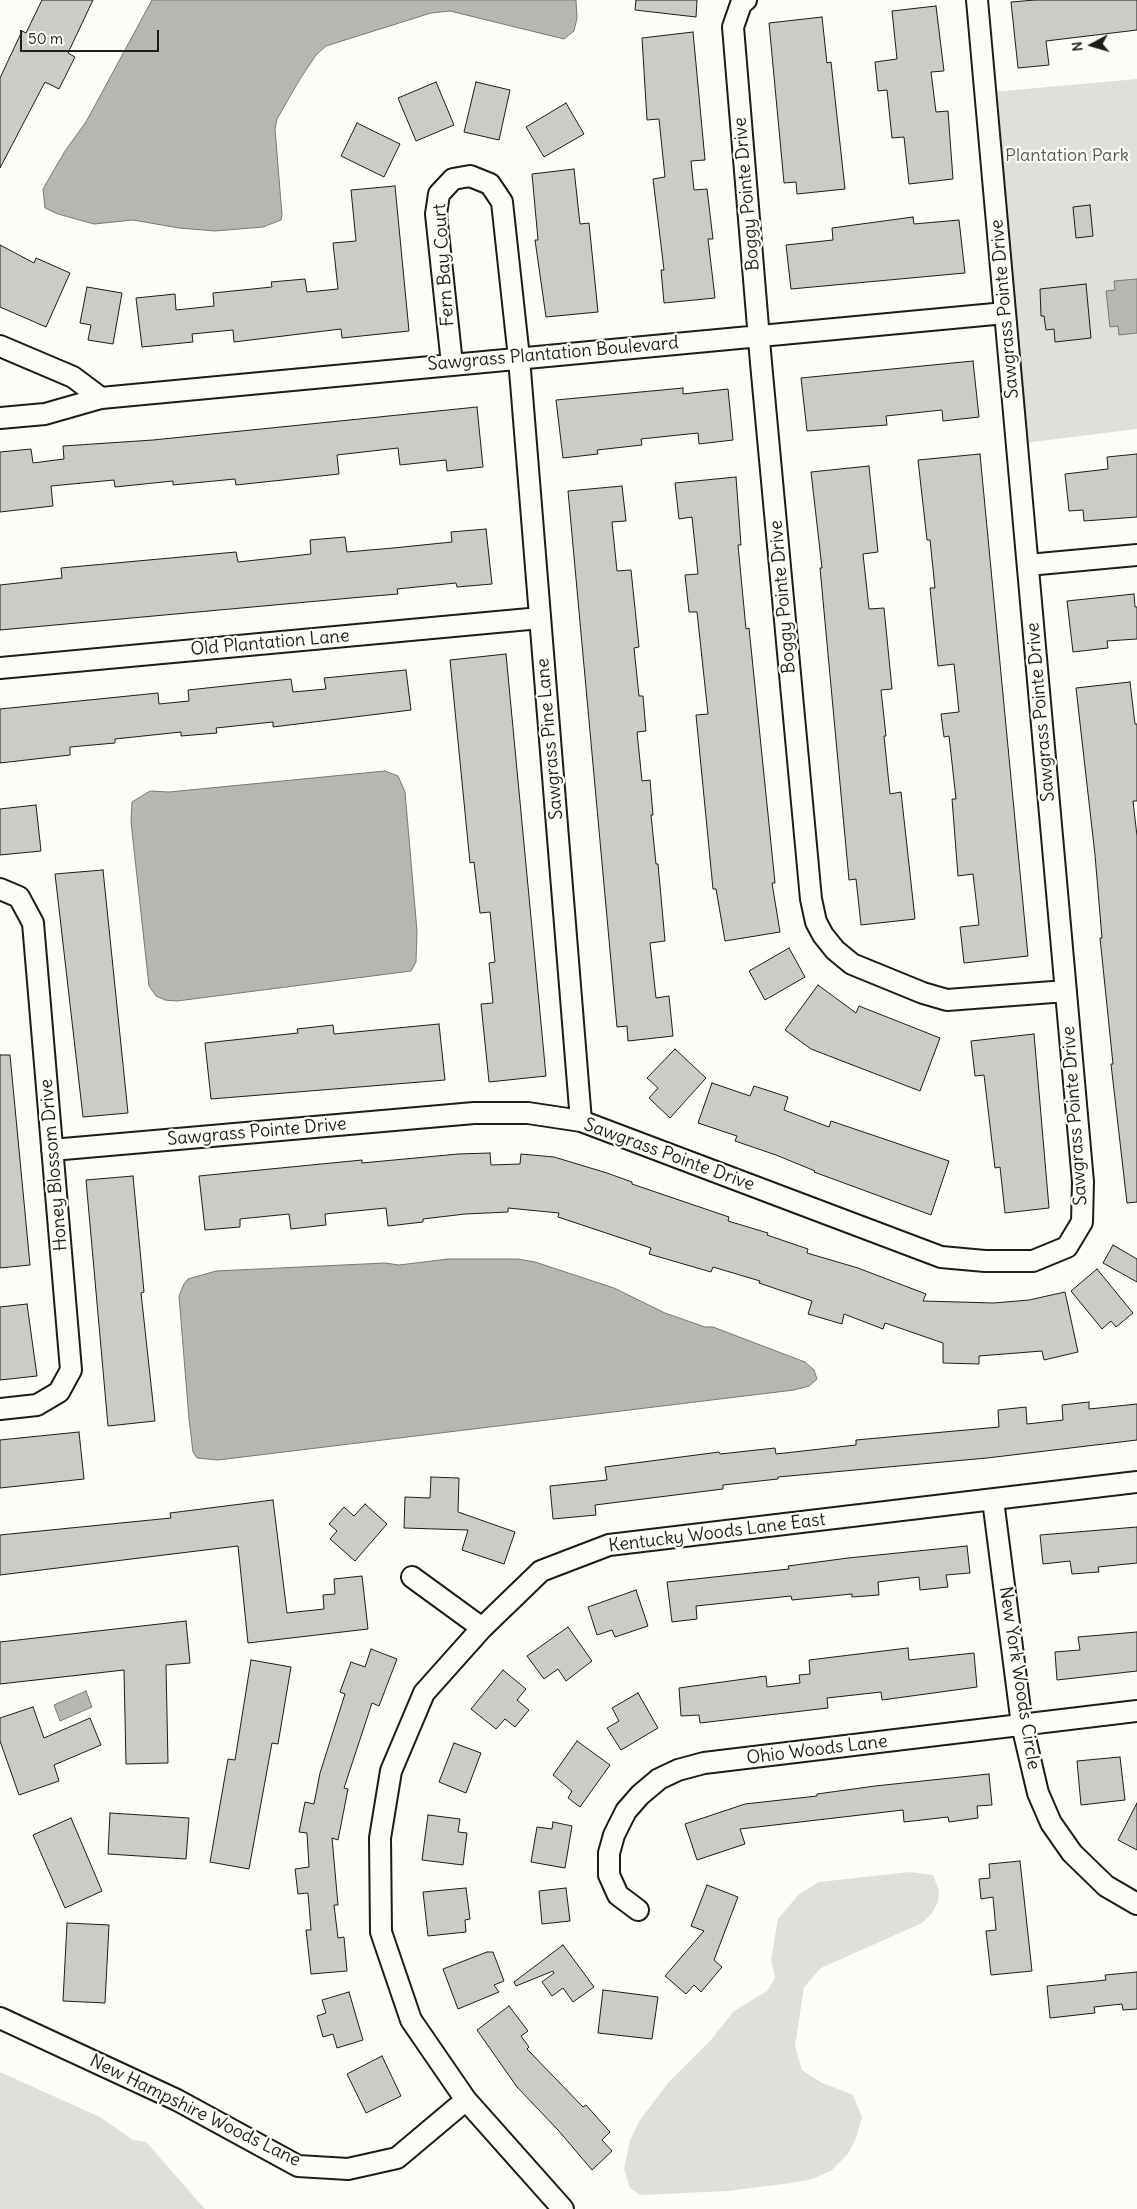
<!DOCTYPE html>
<html>
<head>
<meta charset="utf-8">
<style>
	body { margin:0 }
	#map { position:relative; width:1137px; height:2209px; overflow:hidden; background:#fdfcf7; font-family:Delius,sans-serif }
	canvas { display:block }
	.north { position:absolute; left:1067px; top:20px; width:50px; height:50px; -webkit-text-stroke:4px #fdfcf7; paint-order:stroke; rotate:264deg; font-size:14px; font-weight:700; line-height:20px; text-align:center; color:#1c1c1c }
	.north::after { content:''; display:block; margin:auto; width:18px; height:22px; background:#1c1c1c; clip-path:polygon(50% 0,100% 100%,50% 72%,0 100%) }
	.scale { position:absolute; left:20px; top:30px; width:139px; height:22px; box-sizing:border-box; border:2px solid #1c1c1c; border-top:0; padding-left:6px; font-size:15px; line-height:18px; white-space:nowrap; color:#1c1c1c; -webkit-text-stroke:4px #fdfcf7; paint-order:stroke }
</style>
</head>
<body>
<div id="map">
<canvas width="1137" height="2209"></canvas>
<div class="north">N</div>
<div class="scale">50 m</div>
</div>
<script>
const c = document.querySelector('canvas').getContext('2d');
c.lineJoin = 'round';
function fill(path, color) {
  c.fillStyle = color;
  c.fill(path, 'evenodd');
}
function shape(rows) {
  const path = new Path2D();
  for (const r of rows) {
    path.moveTo(r[0], r[1]);
    for (let i = 2; i < r.length; i += 2) path.lineTo(r[i], r[i + 1]);
  }
  return path;
}
function stroke(path, color, width, dash) {
  c.strokeStyle = color;
  c.lineWidth = width;
  c.lineCap = dash ? 'butt' : 'round';
  c.setLineDash(dash || []);
  c.stroke(path);
}
function drawText(font, color, halo, rows, align = 'center') {
  c.font = font + ' Delius,sans-serif';
  c.lineWidth = 4.5;
  c.setLineDash([]);
  c.textBaseline = 'middle';
  c.strokeStyle = halo;
  c.fillStyle = color;
  for (const [text, x, y, turn = 0] of rows) {
    c.save();
    c.translate(x, y);
    c.rotate((+turn || 0) * Math.PI / 180);
    c.textAlign = isNaN(turn) ? turn : align;
    if (halo) c.strokeText(text, 0, 0);
    c.fillText(text, 0, 0);
    c.restore();
  }
}
const green = shape([
	[1137,79,1137,429,1025,443,992,92],
	[910,1872,933,1875,939,1891,938,1902,932,1913,922,1923,821,1968,804,1987,795,2046,802,2070,820,2082,853,2095,862,2117,856,2138,848,2154,831,2171,812,2179,791,2183,727,2191,640,2195,630,2188,624,2169,630,2140,640,2120,668,2083,710,2041,734,2011,767,1991,775,1978,771,1960,778,1919,799,1894,819,1882],
	[0,2072,100,2117,133,2140,146,2142,205,2209,0,2209]
]);
const water = shape([
	[152,0,576,0,577,18,574,31,564,39,450,11,431,13,326,46,316,55,300,79,277,119,275,129,282,215,281,220,263,227,215,231,179,228,133,220,94,224,58,214,45,208,43,189,65,151,86,122,152,0],
	[1137,279,1137,333,1119,335,1118,326,1110,327,1106,291,1115,290,1114,281,1137,279],
	[385,771,398,776,405,792,417,931,416,962,411,971,177,1001,165,1000,156,996,149,986,131,822,132,802,150,791,169,792,385,771],
	[448,1259,518,1259,535,1262,614,1288,665,1313,705,1327,713,1327,805,1362,814,1370,817,1379,809,1386,794,1390,218,1460,197,1458,193,1452,189,1419,179,1296,184,1284,188,1279,216,1271,385,1263,399,1265,448,1259],
	[86,1691,92,1707,60,1721,54,1705,86,1691]
]);
const building = shape([
	[42,0,93,0,68,53,75,57,59,89,45,82,0,168,0,78,22,31,26,33,42,0],
	[636,0,697,0,696,17,635,10,636,0],
	[1035,0,1137,0,1137,30,1046,41,1049,65,1018,68,1011,2,1035,0],
	[936,6,944,71,931,72,936,112,948,111,953,179,909,184,904,137,892,138,887,90,878,91,875,62,897,59,892,11,936,6],
	[822,17,827,63,831,62,845,189,797,194,796,182,784,183,769,23,822,17],
	[693,32,705,160,691,161,694,190,707,189,713,239,708,239,715,298,664,303,661,270,664,270,653,179,665,177,659,119,647,120,642,38,693,32],
	[436,82,454,125,416,141,398,98,436,82],
	[476,82,510,90,499,140,464,132,476,82],
	[566,103,584,134,544,157,526,127,566,103],
	[357,123,400,144,384,177,341,156,357,123],
	[574,169,580,224,589,223,598,312,546,317,535,240,538,240,532,174,574,169],
	[395,186,409,331,342,338,341,329,234,342,233,330,192,334,193,342,142,347,136,298,175,294,176,310,214,306,213,293,272,287,271,282,305,279,307,292,338,289,333,243,356,241,351,190,395,186],
	[1090,205,1093,236,1076,238,1073,207,1090,205],
	[913,217,914,224,959,220,965,273,791,289,786,245,833,240,832,228,913,217],
	[0,245,34,263,36,258,70,273,46,327,0,307,0,245],
	[1086,284,1091,338,1055,342,1054,329,1046,330,1044,316,1041,316,1040,289,1086,284],
	[87,287,122,293,113,344,88,340,91,325,80,323,87,287],
	[973,361,979,417,943,421,942,410,886,416,887,425,807,431,801,378,973,361],
	[683,388,683,394,728,389,733,440,699,444,698,433,641,439,642,445,597,450,598,454,563,458,556,400,683,388],
	[477,407,483,467,447,471,446,460,400,465,398,448,337,455,339,474,236,485,235,479,173,485,173,481,115,487,114,480,51,486,53,506,0,512,0,452,31,449,33,463,64,459,63,446,153,440,477,407],
	[980,454,1028,956,964,963,960,927,979,925,973,874,958,876,952,799,956,799,949,736,944,737,941,714,959,712,954,664,938,666,930,588,935,588,930,540,927,540,918,460,980,454],
	[1137,454,1137,517,1084,521,1083,510,1069,511,1065,474,1108,469,1107,457,1137,454],
	[869,466,878,552,863,554,869,609,884,608,892,689,881,690,886,736,884,736,890,794,901,792,915,919,861,925,856,879,849,880,820,568,822,568,811,472,869,466],
	[736,477,741,545,738,545,746,629,749,628,775,883,772,883,780,932,725,941,716,889,713,889,696,715,708,714,697,612,689,612,685,575,698,574,692,517,679,519,675,483,736,477],
	[622,486,626,521,612,522,617,571,631,570,639,647,634,648,639,696,643,696,646,731,637,732,642,781,650,780,653,815,651,815,656,864,658,864,665,941,650,943,656,998,669,996,673,1036,628,1041,627,1026,617,1027,568,491,622,486],
	[486,529,492,584,457,587,456,583,397,589,398,594,362,597,0,630,0,585,62,578,61,568,236,552,238,562,311,554,310,540,345,537,347,552,393,548,452,542,451,532,486,529],
	[1134,594,1135,607,1137,607,1137,639,1107,641,1108,648,1073,652,1067,601,1134,594],
	[506,654,546,1076,489,1082,481,1004,493,1003,489,963,495,962,490,912,480,913,474,862,470,863,450,660,506,654],
	[406,670,411,710,273,727,273,722,216,728,217,733,181,736,181,732,115,739,115,743,70,747,70,755,0,763,0,709,158,693,159,704,189,701,188,690,291,679,293,692,326,689,324,678,406,670],
	[1130,682,1135,724,1137,724,1137,801,1133,801,1137,836,1137,1202,1127,1203,1111,1064,1113,1064,1100,938,1102,938,1095,855,1076,688,1130,682],
	[36,805,41,851,0,855,0,809,36,805],
	[103,870,128,1113,83,1117,55,874,103,870],
	[789,948,805,977,765,1000,749,971,789,948],
	[818,985,856,1013,859,1006,940,1038,920,1091,811,1049,785,1030,818,985],
	[439,1024,445,1080,211,1099,205,1043,298,1033,297,1029,333,1025,334,1034,439,1024],
	[1034,1034,1049,1208,1005,1213,1000,1167,995,1168,984,1075,975,1076,971,1041,1034,1034],
	[675,1049,706,1078,670,1118,649,1098,658,1088,647,1078,675,1049],
	[0,1055,10,1055,30,1265,0,1268,0,1055],
	[712,1083,750,1096,754,1086,788,1097,784,1110,829,1127,831,1121,949,1161,931,1215,814,1172,815,1171,776,1155,735,1141,737,1136,698,1123,712,1083],
	[490,1153,491,1165,520,1164,521,1154,554,1157,607,1173,632,1182,632,1184,729,1217,728,1221,768,1233,767,1235,808,1249,807,1253,858,1268,926,1294,923,1301,994,1303,1029,1300,1065,1292,1078,1352,1044,1360,1042,1351,979,1356,979,1364,943,1363,943,1343,885,1323,883,1329,844,1314,842,1324,808,1314,812,1301,759,1283,760,1281,713,1267,711,1272,649,1254,651,1248,558,1217,559,1213,508,1208,508,1212,465,1214,423,1219,423,1222,388,1226,386,1208,325,1214,326,1225,291,1229,289,1214,240,1219,240,1227,205,1230,199,1176,362,1160,362,1163,458,1154,490,1153],
	[133,1176,144,1292,141,1293,155,1421,108,1426,86,1180,133,1176],
	[1113,1245,1137,1259,1137,1282,1103,1263,1113,1245],
	[1097,1269,1133,1313,1116,1327,1111,1321,1102,1329,1071,1291,1097,1269],
	[27,1304,37,1376,0,1380,0,1307,27,1304],
	[1089,1402,1089,1409,1137,1404,1137,1440,987,1458,778,1477,778,1479,723,1485,723,1489,595,1505,596,1515,553,1519,550,1486,607,1480,605,1467,719,1452,720,1454,775,1448,776,1454,856,1445,856,1440,999,1427,998,1410,1026,1407,1027,1424,1063,1420,1062,1405,1089,1402],
	[79,1432,84,1479,0,1488,0,1440,79,1432],
	[431,1477,459,1478,458,1512,515,1532,504,1564,462,1550,468,1530,404,1528,405,1497,430,1498,431,1477],
	[273,1500,287,1613,324,1609,323,1595,335,1594,334,1579,362,1576,368,1629,248,1643,238,1546,0,1575,0,1535,171,1518,170,1513,273,1500],
	[365,1504,387,1524,355,1561,330,1539,337,1531,329,1524,344,1507,354,1516,365,1504],
	[1137,1527,1137,1563,1098,1567,1099,1572,1072,1574,1070,1561,1043,1564,1040,1535,1137,1527],
	[967,1546,970,1573,946,1575,948,1587,920,1590,919,1577,878,1582,879,1595,852,1597,852,1594,792,1600,791,1596,696,1606,697,1619,672,1622,667,1582,789,1569,788,1566,848,1558,967,1546],
	[636,1590,648,1626,615,1637,612,1630,597,1635,588,1607,636,1590],
	[186,1621,190,1663,166,1665,168,1763,126,1764,124,1670,0,1684,0,1642,186,1621],
	[568,1627,592,1661,566,1681,558,1669,544,1679,527,1656,568,1627],
	[1137,1632,1137,1671,1057,1680,1055,1652,1080,1650,1078,1637,1137,1632],
	[908,1648,909,1660,974,1653,977,1687,882,1700,881,1692,827,1698,828,1708,700,1723,699,1715,681,1716,679,1688,766,1676,767,1687,800,1683,799,1675,810,1674,809,1660,908,1648],
	[371,1649,397,1659,379,1706,372,1703,344,1788,348,1789,338,1840,332,1838,338,1905,334,1905,338,1938,344,1937,347,1971,311,1974,306,1930,311,1930,308,1893,298,1894,295,1869,309,1867,307,1833,299,1832,305,1802,314,1804,320,1773,345,1694,340,1692,351,1662,365,1667,371,1649],
	[251,1660,291,1667,278,1744,272,1743,249,1869,210,1862,228,1759,235,1760,251,1660],
	[503,1670,526,1689,517,1700,529,1710,515,1727,505,1719,496,1729,471,1709,503,1670],
	[638,1693,658,1728,621,1750,607,1728,619,1721,612,1708,638,1693],
	[33,1707,44,1738,90,1718,101,1745,54,1765,59,1781,19,1795,0,1741,0,1718,33,1707],
	[577,1741,610,1765,580,1807,568,1798,572,1791,553,1775,577,1741],
	[454,1743,481,1753,466,1793,439,1782,454,1743],
	[1120,1757,1125,1800,1081,1805,1077,1761,1120,1757],
	[989,1774,992,1805,977,1806,978,1818,949,1822,948,1817,904,1822,903,1810,740,1829,745,1844,697,1860,685,1824,745,1804,817,1796,817,1794,875,1786,989,1774],
	[1137,1803,1137,1850,1118,1840,1137,1803],
	[110,1813,189,1818,186,1859,108,1854,110,1813],
	[428,1815,460,1819,458,1832,467,1833,463,1865,422,1860,428,1815],
	[71,1818,102,1891,65,1908,33,1835,71,1818],
	[553,1822,572,1826,565,1868,531,1862,537,1827,552,1829,553,1822],
	[1020,1861,1032,1971,991,1975,986,1931,996,1930,993,1897,981,1899,979,1879,990,1878,989,1864,1020,1861],
	[707,1885,738,1897,714,1960,722,1967,701,1992,694,1985,686,1994,665,1976,704,1931,691,1926,707,1885],
	[466,1888,470,1919,465,1920,466,1932,428,1936,423,1892,466,1888],
	[566,1888,570,1921,542,1924,539,1891,566,1888],
	[67,1923,109,1925,105,2003,63,2001,67,1923],
	[563,1945,594,1987,573,2002,563,1988,552,1996,542,1982,554,1973,553,1971,516,1986,514,1982,563,1945],
	[487,1952,493,1952,504,1981,494,1985,499,1992,458,2009,443,1969,487,1952],
	[1137,1972,1137,2009,1123,2010,1122,2004,1094,2007,1095,2013,1050,2018,1047,1986,1106,1980,1105,1975,1137,1972],
	[603,1990,658,1997,652,2039,598,2033,603,1990],
	[349,1992,363,2040,337,2048,333,2034,323,2037,317,2016,326,2013,322,2000,349,1992],
	[509,2006,528,2031,521,2036,529,2047,527,2049,583,2107,586,2105,610,2132,602,2140,612,2151,592,2170,558,2130,517,2087,477,2030,509,2006],
	[382,2056,401,2096,366,2113,347,2074,382,2056]
]);
const minor = shape([
	[746,0,741,4,733,27,761,363,811,899,816,922,823,935,835,950,852,964,923,993,947,1000,1066,991],
	[0,346,73,377,101,398],
	[452,364,436,214,439,194,453,179,470,176,490,184,502,202,519,358,581,1121],
	[0,418,45,414,101,398,1005,313],
	[1028,565,1137,555],
	[0,668,540,618],
	[0,889,19,897,33,923,71,1370,59,1392,37,1405,0,1409],
	[52,1150,474,1113,528,1113,581,1121,941,1257,985,1261,1033,1261,1067,1247,1082,1222,1083,1182,977,0],
	[993,1500,1022,1725,1038,1793,1051,1823,1072,1853,1106,1886,1137,1904],
	[412,1577,482,1628],
	[638,1910,618,1895,609,1875,609,1853,614,1835,626,1811,640,1795,659,1779,678,1770,704,1763,1137,1711],
	[0,2018,177,2100,298,2166,348,2169,397,2158,466,2100],
	[563,2209,466,2100,411,2020,381,1932,380,1838,391,1771,424,1693,482,1628,541,1571,609,1545,1137,1482]
]);
const parkNames = [
	["Plantation Park",1067,156]
];
const streetNames = [
	["Boggy Pointe Drive",747,194,-95],
	["Fern Bay Court",444,265,-94],
	["Sawgrass Pointe Drive",1005,309,-95],
	["Sawgrass Plantation Boulevard",553,354,-5],
	["Boggy Pointe Drive",783,597,-95],
	["Old Plantation Lane",270,643,-5],
	["Sawgrass Pointe Drive",1041,712,-95],
	["Sawgrass Pine Lane",550,739,-95],
	["Sawgrass Pointe Drive",1075,1116,-94],
	["Sawgrass Pointe Drive",257,1132,-5],
	["Sawgrass Pointe Drive",669,1155,20],
	["Honey Blossom Drive",54,1165,-95],
	["Kentucky Woods Lane East",717,1533,-7],
	["New York Woods Circle",1019,1678,81],
	["Ohio Woods Lane",817,1750,-7],
	["New Hampshire Woods Lane",195,2111,26]
];
fill(green, '#e0dfdb');
fill(water, '#b7b6b2');
stroke(water, '#797876', 1);
fill(building, '#cccbc8');
stroke(building, '#1c1c1c', 1);
stroke(minor, '#1c1c1c', 24);
stroke(minor, '#fdfcf7', 20);
drawText('18px', '#575655', '#fdfcf7', parkNames);
drawText('18px', '#1c1c1c', '#fdfcf7', streetNames);
</script>
</body>
</html>
